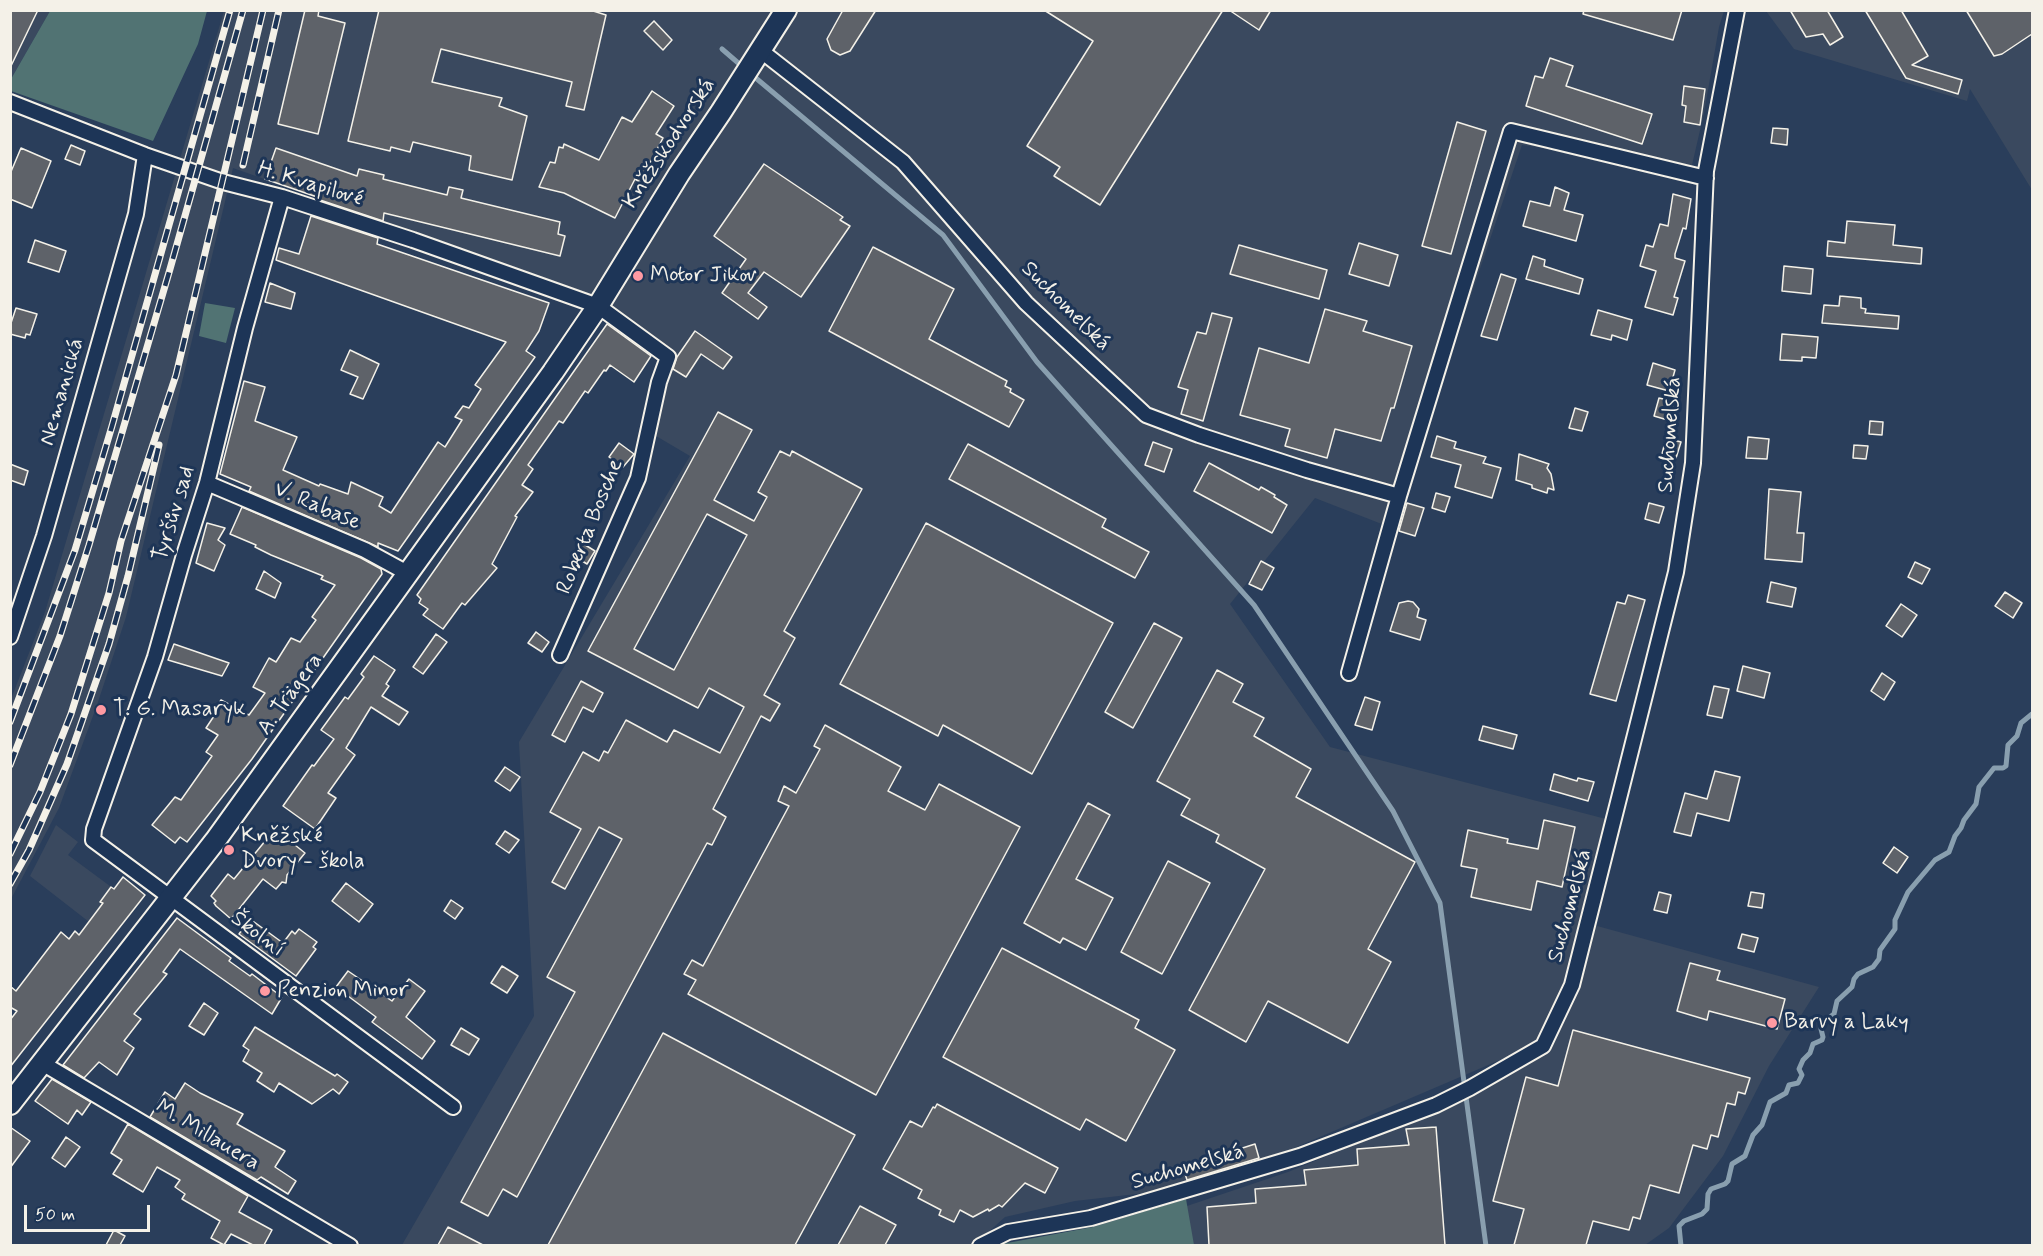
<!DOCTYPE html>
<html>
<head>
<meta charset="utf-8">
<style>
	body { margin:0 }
	#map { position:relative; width:2043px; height:1256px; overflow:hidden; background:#2a3e5b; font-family:Mynerve,sans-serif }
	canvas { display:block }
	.frame { position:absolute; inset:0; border:12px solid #f4f1e8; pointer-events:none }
	.scale { position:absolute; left:24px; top:1205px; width:126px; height:27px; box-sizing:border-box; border:3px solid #f4f1e8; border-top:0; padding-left:8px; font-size:18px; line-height:21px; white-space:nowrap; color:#f4f1e8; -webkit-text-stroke:4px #1d3557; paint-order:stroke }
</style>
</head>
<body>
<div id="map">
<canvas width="2043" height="1256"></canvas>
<div class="frame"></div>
<div class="scale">50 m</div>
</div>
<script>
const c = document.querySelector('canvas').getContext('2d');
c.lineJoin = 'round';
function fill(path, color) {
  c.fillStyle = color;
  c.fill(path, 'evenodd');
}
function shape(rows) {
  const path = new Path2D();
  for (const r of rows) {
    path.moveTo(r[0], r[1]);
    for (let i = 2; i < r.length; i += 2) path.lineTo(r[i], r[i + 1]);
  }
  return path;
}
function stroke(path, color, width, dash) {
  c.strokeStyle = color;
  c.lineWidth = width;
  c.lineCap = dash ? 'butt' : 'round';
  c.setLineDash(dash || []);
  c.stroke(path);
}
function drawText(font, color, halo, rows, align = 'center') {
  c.font = font + ' Mynerve,sans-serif';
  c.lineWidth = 6;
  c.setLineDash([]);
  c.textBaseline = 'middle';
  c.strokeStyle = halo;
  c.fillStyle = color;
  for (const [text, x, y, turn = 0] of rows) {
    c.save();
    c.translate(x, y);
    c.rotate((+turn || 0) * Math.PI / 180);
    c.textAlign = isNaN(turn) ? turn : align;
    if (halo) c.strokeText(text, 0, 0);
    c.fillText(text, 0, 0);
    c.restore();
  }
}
const built = shape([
	[11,11,50,11,11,79],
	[224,11,1724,11,1719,27,1704,113,1692,165,1522,145,1392,528,1315,498,1230,604,1330,747,1606,819,1579,921,1819,987,1769,1066,1723,1156,1669,1228,1645,1245,1185,1245,1181,1208,1288,1172,1437,1111,1542,1042,1273,1157,1145,1193,1075,1201,1005,1217,974,1245,402,1245,534,1016,519,742,690,456,651,433,673,356,584,292,233,168,126,617,97,705,59,808,11,899,11,699,45,612],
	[1766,11,2032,11,2032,190,1970,89,1967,101,1794,49],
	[56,825,78,842,68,855,114,889,123,877,145,895,111,939,30,876]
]);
const green = shape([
	[50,11,207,11,198,44,153,141,11,91,11,79],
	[205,303,235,308,226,343,199,336],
	[1186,1199,1194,1245,991,1246,1093,1227]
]);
const stream = shape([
	[722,49,744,68],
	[751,74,943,235,1037,362,1254,605,1393,811,1440,903,1486,1246],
	[1681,1246,1679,1226,1684,1221,1702,1214,1707,1209,1708,1194,1711,1189,1725,1184,1728,1181,1732,1164,1745,1156,1753,1135,1762,1125,1770,1102,1786,1093,1789,1085,1798,1083,1802,1075,1799,1069,1803,1060,1810,1053,1813,1044,1822,1040,1823,1037,1821,1029,1822,1023,1834,1014,1837,1001,1852,987,1854,979,1858,974,1873,967,1879,959,1880,950,1895,929,1895,920,1908,892,1935,860,1949,852,1955,836,1961,828,1964,820,1976,804,1979,787,1994,768,2003,768,2006,766,2008,745,2017,736,2021,723,2032,714]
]);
const building = shape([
	[10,10,38,10,10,68,10,10],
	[305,10,319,10,318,16,345,23,318,134,278,124,305,10],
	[379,10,590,10,606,15,584,110,566,106,572,82,441,49,432,82,502,98,499,106,527,116,512,180,469,170,471,156,413,142,410,152,391,147,390,151,348,141,379,10],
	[843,10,876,10,850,51,840,55,831,50,827,39,843,10],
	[1044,10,1223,10,1100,205,1054,176,1060,167,1027,146,1093,41,1044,10],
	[1229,10,1271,10,1259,30,1229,10],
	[1584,10,1682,10,1673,40,1583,14,1584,10],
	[1790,10,1827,10,1843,37,1830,45,1823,34,1806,37,1790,10],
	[1865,10,1901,10,1928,56,1912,65,1962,80,1958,94,1906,78,1865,10],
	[1966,10,2032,10,2032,34,2002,54,1994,56,1966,10],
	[654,21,672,40,663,50,644,31,654,21],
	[1550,58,1573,66,1566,86,1652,114,1642,144,1526,106,1535,76,1543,78,1550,58],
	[1684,86,1705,89,1700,125,1684,122,1686,106,1682,105,1684,86],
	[652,91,674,106,656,134,663,138,640,182,635,179,615,218,564,193,539,187,550,162,555,163,559,147,563,148,564,144,599,160,622,117,632,122,652,91],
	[1457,122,1486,131,1451,254,1422,246,1457,122],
	[1773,128,1788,129,1787,145,1771,143,1773,128],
	[71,145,85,151,80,165,65,159,71,145],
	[21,148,51,161,32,208,10,199,10,174,21,148],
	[276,148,357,176,359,169,384,175,383,179,447,195,449,187,463,190,461,198,560,222,558,234,565,236,560,256,384,213,383,221,317,199,317,197,265,179,276,148],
	[764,164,843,217,840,220,850,226,801,297,764,272,748,293,767,307,758,319,722,293,746,259,714,236,764,164],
	[1555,187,1569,193,1564,210,1583,215,1576,241,1523,226,1530,201,1550,206,1555,187],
	[1673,194,1691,199,1686,229,1683,228,1675,254,1675,258,1685,261,1674,297,1678,298,1673,315,1645,307,1656,271,1640,266,1646,245,1653,247,1660,224,1668,226,1673,194],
	[311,216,378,238,377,244,549,303,539,331,526,351,535,357,398,551,378,543,378,547,249,491,251,487,220,474,244,381,265,387,255,421,297,437,283,470,319,486,320,484,348,494,351,482,383,497,379,506,391,513,438,442,445,447,462,420,455,417,463,406,469,408,481,389,475,385,506,342,276,260,279,248,299,254,311,216],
	[1847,221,1895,225,1893,245,1922,248,1921,264,1827,256,1828,241,1845,243,1847,221],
	[35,240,66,251,59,272,28,262,35,240],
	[1359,243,1398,255,1389,286,1349,274,1359,243],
	[1239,245,1327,270,1319,299,1230,274,1239,245],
	[873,247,954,289,929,339,1007,381,1005,386,1011,389,1010,392,1024,400,1009,427,829,331,873,247],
	[1533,256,1545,260,1544,266,1583,279,1579,294,1526,279,1533,256],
	[1784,266,1813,269,1811,294,1782,291,1784,266],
	[1501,274,1516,279,1497,340,1481,336,1501,274],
	[270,283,295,293,291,309,265,302,270,283],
	[1840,296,1861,298,1861,308,1866,309,1865,313,1899,316,1898,329,1822,323,1824,305,1839,306,1840,296],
	[16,308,37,314,30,335,26,334,25,338,10,334,10,326,16,308],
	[1325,309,1367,321,1363,331,1412,346,1394,408,1391,408,1381,441,1335,429,1327,458,1285,446,1290,429,1240,415,1259,348,1309,363,1325,309],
	[1598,310,1632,320,1627,340,1612,335,1611,340,1591,335,1598,310],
	[1212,313,1232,318,1203,421,1181,414,1188,390,1178,387,1197,332,1206,334,1212,313],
	[607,324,651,356,634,382,610,365,606,371,604,370,588,393,585,391,563,423,559,421,528,465,533,469,522,485,533,492,515,516,517,517,492,564,497,568,465,605,462,603,443,629,423,615,428,609,419,603,421,599,417,595,607,324],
	[695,331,732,357,723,369,701,354,686,377,673,369,677,357,695,331],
	[1782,334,1818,337,1816,358,1802,357,1802,361,1780,360,1782,334],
	[350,350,379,364,363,399,350,394,358,377,341,370,350,350],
	[1653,363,1675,370,1669,391,1647,385,1653,363],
	[1659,398,1676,402,1671,421,1654,416,1659,398],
	[1575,408,1588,412,1582,431,1569,428,1575,408],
	[718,412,752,430,714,500,754,521,767,497,758,492,780,451,790,456,792,451,862,489,784,631,795,638,764,695,780,704,770,721,761,716,713,809,726,817,712,845,707,843,517,1197,503,1189,488,1216,461,1202,575,992,547,977,622,839,599,827,565,889,552,882,581,829,550,812,583,752,599,761,604,751,608,753,626,720,667,742,674,730,720,753,744,707,709,688,698,708,588,651,718,412],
	[707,514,747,535,674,670,634,649,707,514],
	[1870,421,1883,422,1882,435,1869,434,1870,421],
	[1437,436,1456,442,1454,448,1486,457,1483,463,1501,468,1492,498,1455,487,1461,465,1431,457,1437,436],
	[1748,437,1769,439,1767,459,1746,458,1748,437],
	[1666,438,1681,442,1676,458,1662,454,1666,438],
	[1153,442,1172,449,1164,472,1145,465,1153,442],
	[619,443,634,454,623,467,609,457,619,443],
	[968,444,1106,519,1102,527,1149,552,1135,578,949,479,968,444],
	[1854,445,1868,446,1866,459,1853,458,1854,445],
	[1519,454,1549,464,1547,468,1551,474,1554,490,1548,488,1547,493,1532,488,1532,485,1516,480,1519,454],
	[1209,463,1259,490,1261,487,1275,495,1274,497,1287,505,1272,533,1194,491,1209,463],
	[10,464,28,471,24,485,10,480,10,464],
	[1769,489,1801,492,1797,533,1804,533,1802,562,1765,559,1769,489],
	[1436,493,1450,497,1445,512,1432,508,1436,493],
	[1407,503,1424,508,1415,536,1399,531,1407,503],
	[1649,503,1664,507,1659,523,1645,519,1649,503],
	[242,507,361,558,381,569,382,574,252,759,187,842,180,837,175,843,152,825,175,797,181,800,212,756,206,752,218,735,206,728,216,713,214,712,221,700,249,715,265,693,253,687,269,658,276,662,291,638,300,642,316,620,312,617,335,585,321,579,323,576,271,555,255,547,256,545,230,534,242,507],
	[207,523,225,528,218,540,225,545,214,571,196,563,207,523],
	[926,523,1113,623,1032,774,943,725,938,736,840,684,926,523],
	[582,543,595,551,587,564,574,556,582,543],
	[1261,561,1274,568,1262,590,1249,584,1261,561],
	[1915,562,1930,569,1922,584,1908,577,1915,562],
	[264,571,281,583,275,598,256,589,264,571],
	[1771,582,1796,588,1792,607,1767,602,1771,582],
	[2005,592,2022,603,2013,618,1995,606,2005,592],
	[1628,595,1645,600,1616,701,1590,694,1617,602,1625,604,1628,595],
	[1408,601,1413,602,1419,609,1417,617,1426,620,1420,640,1390,631,1399,603,1408,601],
	[1901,604,1917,615,1902,637,1886,626,1901,604],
	[1154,623,1182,638,1133,728,1105,712,1154,623],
	[536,632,549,642,542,652,528,643,536,632],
	[436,634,447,642,423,674,413,667,436,634],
	[174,644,229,663,222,676,168,660,174,644],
	[374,656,395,670,386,684,389,686,382,696,408,712,399,725,371,707,346,748,355,755,328,793,336,798,315,829,283,806,312,765,314,766,334,739,321,730,345,697,348,699,364,677,361,674,374,656],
	[1743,666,1770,673,1764,698,1737,691,1743,666],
	[1217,670,1243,684,1233,702,1264,718,1254,736,1311,769,1296,797,1415,862,1368,949,1391,962,1348,1043,1268,1001,1246,1042,1189,1010,1265,869,1216,842,1219,835,1181,815,1190,799,1157,781,1217,670],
	[1882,673,1895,682,1884,700,1871,691,1882,673],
	[581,681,603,693,593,712,583,707,565,742,552,735,581,681],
	[1714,686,1729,689,1722,718,1707,715,1714,686],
	[1365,697,1380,702,1372,730,1355,725,1365,697],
	[825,725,901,767,888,791,925,810,939,784,1020,827,876,1095,688,994,696,980,684,974,692,960,703,966,789,806,778,801,784,786,796,793,820,749,814,746,825,725],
	[1483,726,1517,735,1513,749,1479,740,1483,726],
	[505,767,520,777,510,791,495,781,505,767],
	[1715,771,1740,777,1729,821,1697,813,1691,836,1674,832,1685,793,1707,799,1715,771],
	[1554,774,1577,781,1578,778,1594,782,1588,801,1550,790,1554,774],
	[1088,803,1110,815,1076,879,1113,898,1086,950,1063,938,1060,943,1024,923,1088,803],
	[1544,820,1575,827,1562,887,1537,881,1531,910,1471,897,1477,869,1461,866,1468,830,1508,839,1507,843,1538,849,1544,820],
	[275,829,305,853,287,875,286,883,282,882,276,889,263,879,231,919,216,906,214,903,216,901,211,896,228,874,234,879,275,829],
	[505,831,519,840,509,853,496,844,505,831],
	[1894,847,1908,857,1897,873,1883,863,1894,847],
	[1168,861,1210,883,1162,974,1121,952,1168,861],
	[123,877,145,895,10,1067,10,1020,17,1011,10,1007,10,986,16,991,61,932,69,939,75,931,79,935,103,903,100,902,111,887,114,889,123,877],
	[346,883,373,904,359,922,332,901,346,883],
	[1659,892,1671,895,1667,913,1654,910,1659,892],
	[1751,892,1764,894,1762,908,1748,906,1751,892],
	[451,900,463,908,455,919,444,911,451,900],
	[177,918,231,958,229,961,250,976,252,974,282,997,272,1014,180,949,163,972,167,974,134,1014,141,1019,124,1041,134,1048,117,1075,99,1062,84,1078,63,1065,177,918],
	[250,919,283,943,292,931,295,934,299,929,317,942,313,947,316,949,296,976,239,934,250,919],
	[1742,934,1758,938,1754,952,1738,948,1742,934],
	[1002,948,1139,1020,1135,1028,1175,1050,1126,1141,1086,1119,1080,1130,943,1057,1002,948],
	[1690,963,1720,971,1717,980,1785,999,1777,1029,1709,1011,1707,1020,1677,1011,1690,963],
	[502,966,518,976,507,993,491,983,502,966],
	[348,971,392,1001,409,979,425,991,406,1017,435,1041,422,1059,372,1022,376,1017,336,987,348,971],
	[204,1003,218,1013,204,1035,189,1026,204,1003],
	[255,1027,335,1076,337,1074,348,1082,339,1094,333,1089,312,1104,279,1083,274,1092,257,1081,262,1073,243,1061,249,1050,243,1046,255,1027],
	[461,1028,479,1039,469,1055,451,1045,461,1028],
	[1573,1030,1750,1078,1745,1094,1738,1092,1735,1105,1727,1103,1718,1137,1711,1135,1707,1149,1693,1145,1679,1193,1650,1185,1640,1219,1633,1217,1629,1230,1593,1221,1586,1245,1514,1245,1524,1209,1493,1201,1516,1115,1526,1077,1558,1086,1573,1030],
	[663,1033,855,1135,795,1245,548,1245,663,1033],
	[52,1079,91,1102,82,1115,77,1110,68,1124,35,1101,52,1079],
	[185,1083,200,1093,243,1114,237,1124,285,1151,275,1167,296,1181,288,1194,261,1177,257,1180,150,1117,165,1092,175,1099,185,1083],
	[937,1104,1058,1168,1045,1193,1025,1183,1002,1207,999,1205,989,1211,988,1209,973,1217,960,1210,954,1222,939,1215,941,1210,918,1198,922,1190,883,1169,910,1121,922,1127,933,1107,935,1108,937,1104],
	[128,1124,248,1196,239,1212,272,1230,264,1245,253,1245,231,1234,224,1245,211,1238,220,1221,182,1199,185,1194,175,1187,180,1180,157,1167,143,1192,113,1174,122,1160,111,1153,128,1124],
	[10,1127,30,1141,10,1168,10,1127],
	[1436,1127,1445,1245,1209,1245,1207,1207,1256,1203,1255,1189,1306,1185,1304,1170,1358,1165,1357,1149,1409,1145,1406,1129,1436,1127],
	[66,1137,80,1147,65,1167,52,1158,66,1137],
	[1255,1144,1259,1158,1187,1180,1183,1167,1255,1144],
	[860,1206,896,1225,885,1245,838,1245,860,1206],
	[448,1227,483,1245,438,1245,448,1227],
	[114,1230,125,1236,120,1245,106,1245,114,1230]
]);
const street = shape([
	[760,50,903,162,1026,303,1146,415,1199,435,1307,470,1399,496],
	[10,102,145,155,223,182,282,197,413,240,598,306,668,357,659,382,638,478,560,655],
	[282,197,245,328,207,483,184,555,155,657,94,829,93,840,453,1107],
	[207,483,365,550,409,574],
	[10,637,44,536,136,214,145,155],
	[1349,673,1399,496,1511,131,1706,178],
	[42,1063,350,1246],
	[980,1246,1008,1232,1091,1218,1300,1156,1436,1105,1470,1088,1543,1046,1572,985,1676,572,1693,463,1706,171,1737,10]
]);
const secondary = shape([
	[10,1104,215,841,553,372,598,306,679,174,721,112,786,10]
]);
const rail = shape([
	[243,165,279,10],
	[10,722,75,550,112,426,230,10],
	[10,765,60,636,89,545,170,269,243,10],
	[10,854,40,792,71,714,109,593,121,541,176,375,263,10],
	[10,884,29,850,67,764,109,644,128,576,159,445]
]);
const markers = [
	[638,276,6,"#ff9aa2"],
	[101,710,6,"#ff9aa2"],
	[229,850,6,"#ff9aa2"],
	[265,991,6,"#ff9aa2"],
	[1772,1023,6,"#ff9aa2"]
];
const streetNames = [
	["Kněžskodvorská",670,144,-57],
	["H. Kvapilové",310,185,17],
	["Suchomelská",1065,307,45],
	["Nemanická",63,392,-74],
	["Suchomelská",1671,435,-86],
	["V. Rabase",317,507,23],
	["Tyršův sad",175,514,-73],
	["Roberta Bosche",591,527,-68],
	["A. Trägera",291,695,-54],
	["Suchomelská",1571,906,-75],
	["Školní",257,935,37],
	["M. Millauera",207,1136,31],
	["Suchomelská",1188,1168,-16]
];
const poiNames = [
	["Motor Jikov",650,276],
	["T. G. Masaryk",113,710],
	["Kněžské",241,837],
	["Dvory - škola",241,862],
	["Penzion Minor",277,991],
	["Barvy a Laky",1784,1023]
];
fill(built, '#3a495f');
fill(green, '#517373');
stroke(stream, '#899faf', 5);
fill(building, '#5e6269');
stroke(building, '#f4f1e8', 1.5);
stroke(street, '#f4f1e8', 18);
stroke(secondary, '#f4f1e8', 24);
stroke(street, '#1d3557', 14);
stroke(secondary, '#1d3557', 20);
stroke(rail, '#f4f1e8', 7);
stroke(rail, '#1d3557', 4.5, [14]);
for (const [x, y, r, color] of markers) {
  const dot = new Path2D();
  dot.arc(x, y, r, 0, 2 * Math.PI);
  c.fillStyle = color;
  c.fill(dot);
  stroke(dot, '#1d3557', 2);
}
drawText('22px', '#f4f1e8', '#1d3557', streetNames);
drawText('22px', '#f4f1e8', '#1d3557', poiNames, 'left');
</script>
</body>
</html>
